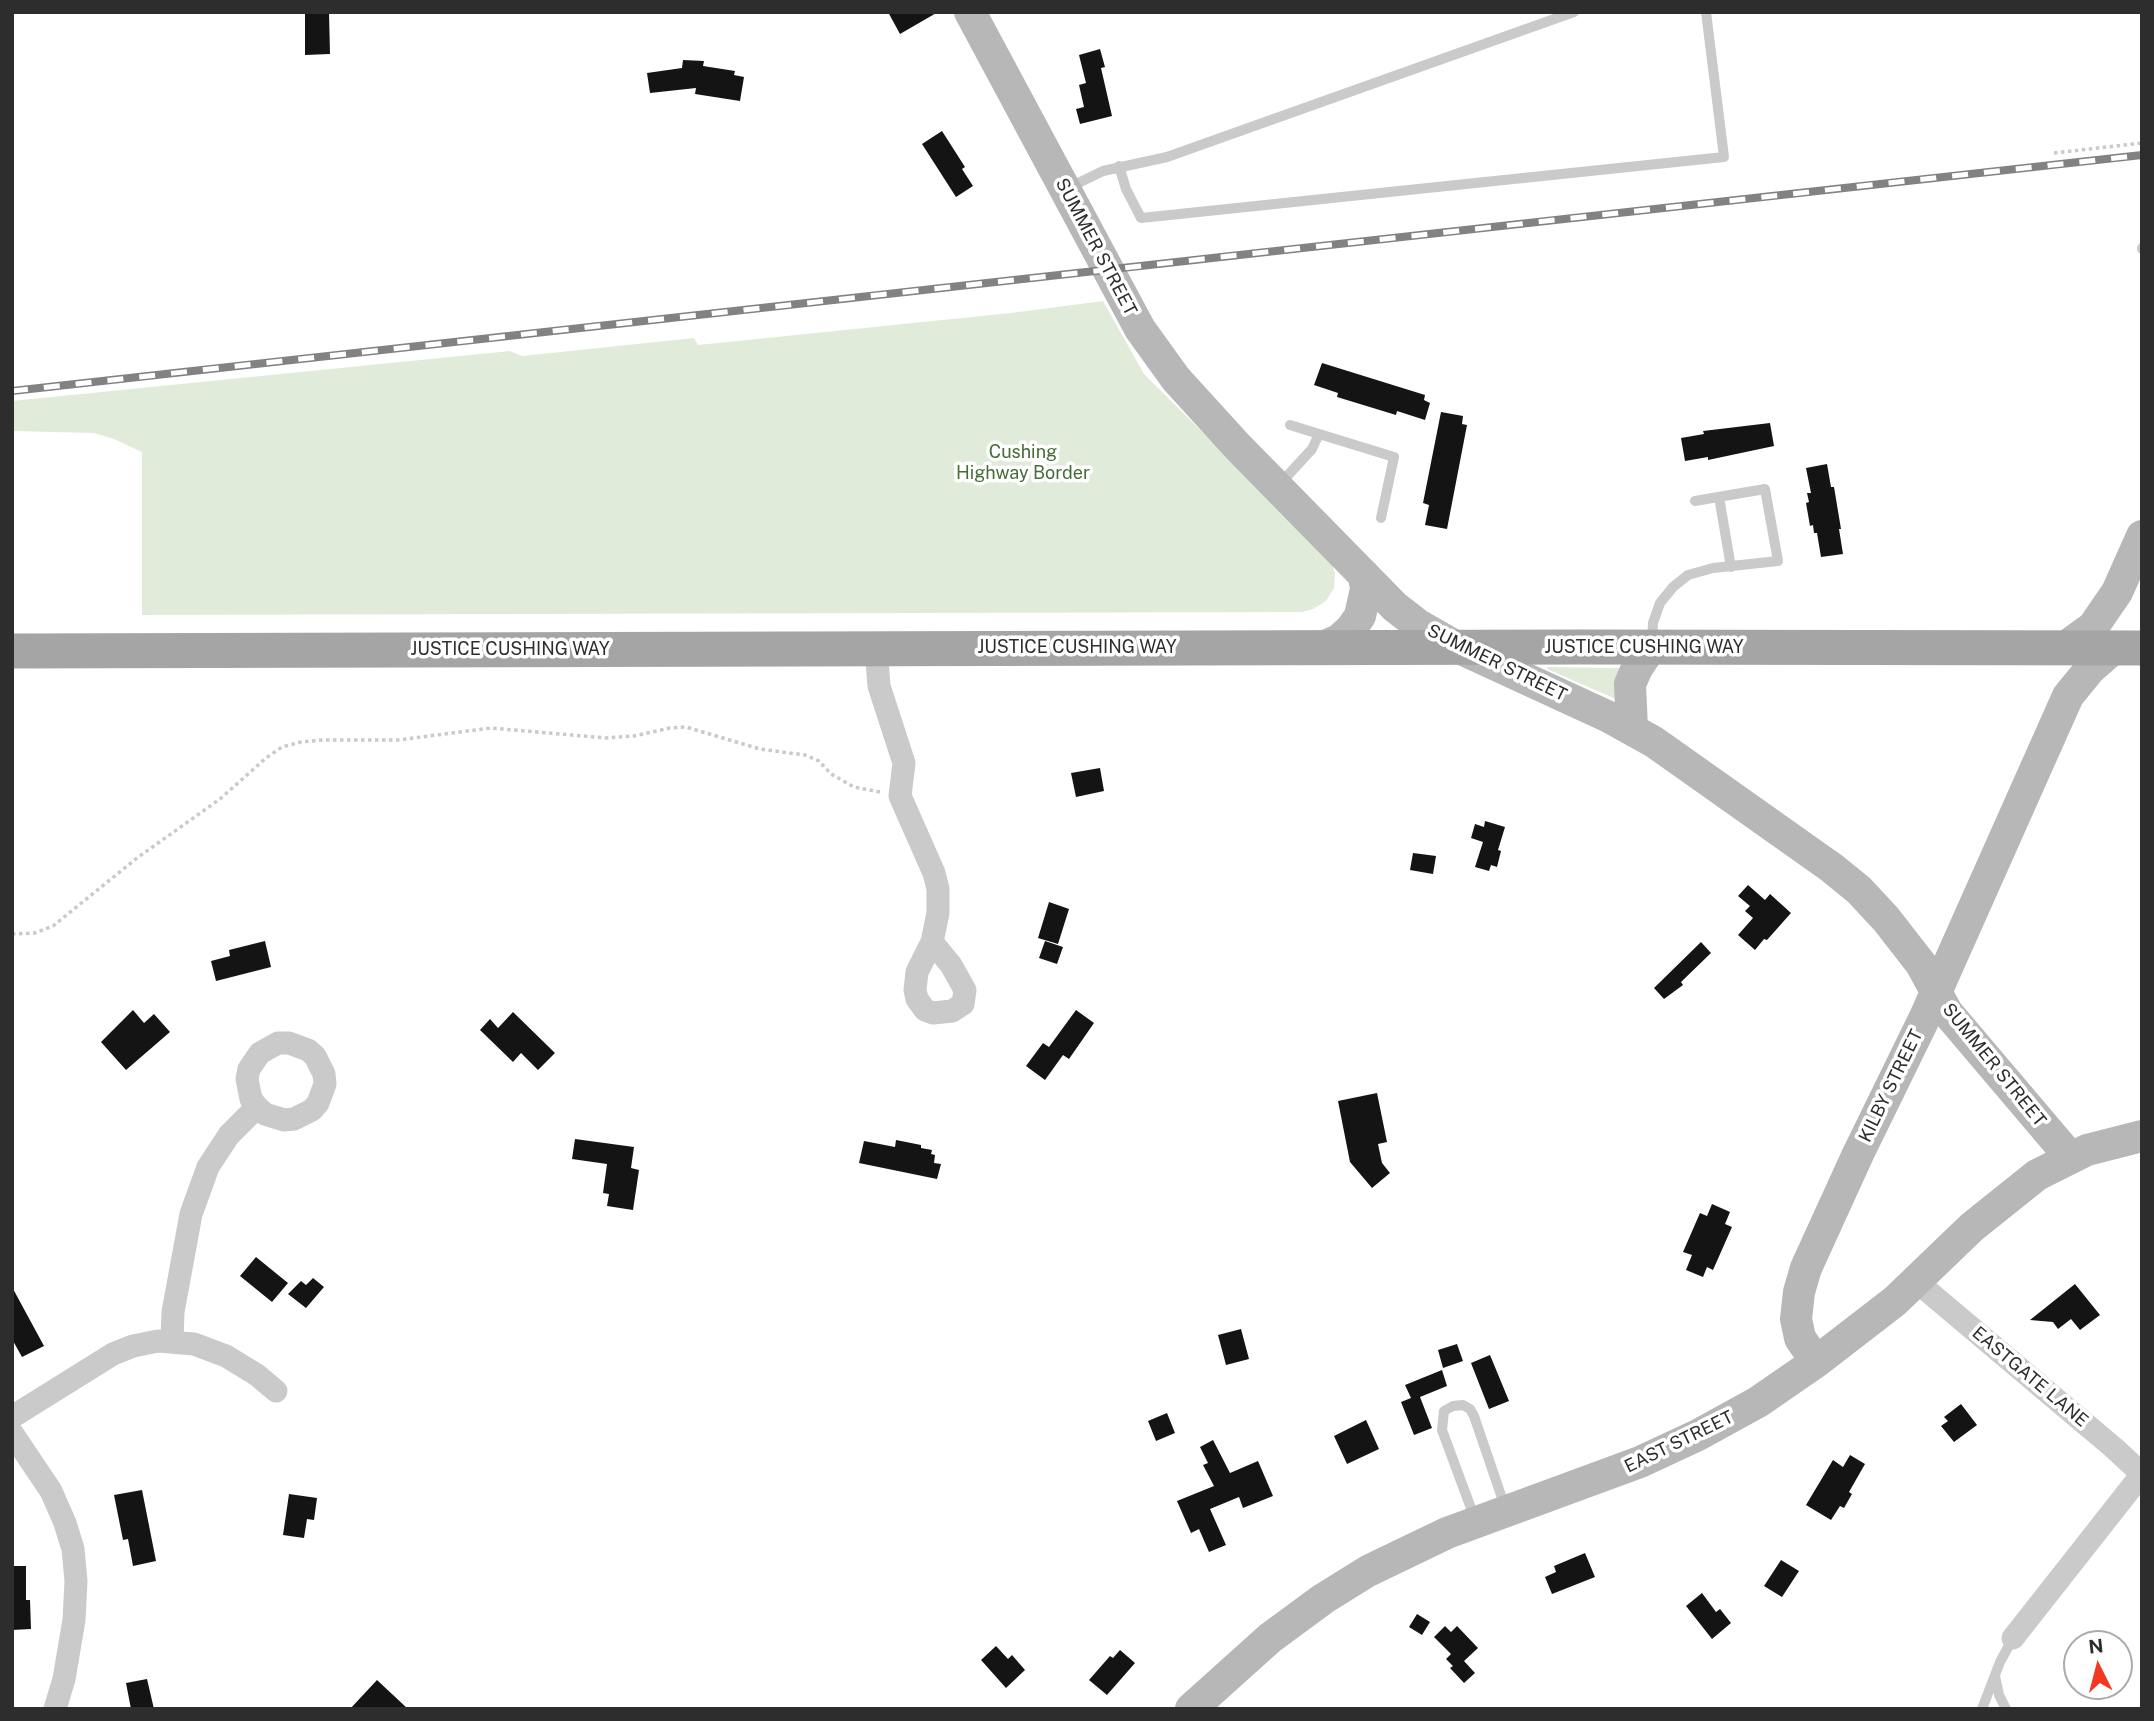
<!DOCTYPE html>
<html>
<head>
<meta charset="utf-8">
<style>
	body { margin:0 }
	#map { position:relative; width:2154px; height:1721px; overflow:hidden; background:#fff; font-family:"Public Sans",sans-serif }
	canvas { display:block }
	.frame { position:absolute; inset:0; border:14px solid #2d2d2d; pointer-events:none }
	.north { position:absolute; left:2063px; top:1630px; width:70px; height:70px; box-sizing:border-box; background:#fff; border:2px solid #ababab; border-radius:50%; rotate:354deg; font-size:19px; font-weight:700; line-height:28px; text-align:center; color:#2d2d2d }
	.north::after { content:''; display:block; margin:auto; width:24px; height:32px; background:#f23821; clip-path:polygon(50% 0,100% 100%,50% 72%,0 100%) }
</style>
</head>
<body>
<div id="map">
<canvas width="2154" height="1721"></canvas>
<div class="frame"></div>
<div class="north">N</div>
</div>
<script>
const c = document.querySelector('canvas').getContext('2d');
c.lineJoin = 'round';
function fill(path, color) {
  c.fillStyle = color;
  c.fill(path, 'evenodd');
}
function shape(rows) {
  const path = new Path2D();
  for (const r of rows) {
    path.moveTo(r[0], r[1]);
    for (let i = 2; i < r.length; i += 2) path.lineTo(r[i], r[i + 1]);
  }
  return path;
}
function stroke(path, color, width, dash) {
  c.strokeStyle = color;
  c.lineWidth = width;
  c.lineCap = dash ? 'butt' : 'round';
  c.setLineDash(dash || []);
  c.stroke(path);
}
function drawText(font, color, halo, rows, align = 'center') {
  c.font = font + ' "Public Sans",sans-serif';
  c.lineWidth = 7;
  c.setLineDash([]);
  c.textBaseline = 'middle';
  c.strokeStyle = halo;
  c.fillStyle = color;
  for (const [text, x, y, turn = 0] of rows) {
    c.save();
    c.translate(x, y);
    c.rotate((+turn || 0) * Math.PI / 180);
    c.textAlign = isNaN(turn) ? turn : align;
    if (halo) c.strokeText(text, 0, 0);
    c.fillText(text, 0, 0);
    c.restore();
  }
}
const green = shape([
	[1103,301,1144,374,1330,559,1335,573,1334,588,1326,601,1313,609,1302,612,142,615,142,452,114,439,94,433,12,431,12,401,510,351,522,356,694,338,698,345,1011,313],
	[1548,667,1621,668,1618,700,1547,669]
]);
const building = shape([
	[305,12,329,12,330,54,305,55],
	[888,12,938,12,900,34],
	[1100,49,1105,67,1101,68,1112,116,1080,124,1076,109,1084,107,1079,85,1086,83,1079,55],
	[683,60,704,61,703,66,735,71,734,75,744,77,740,101,695,94,696,88,650,93,647,73,682,68],
	[942,131,965,167,962,169,973,186,956,197,922,144],
	[1322,363,1425,395,1424,400,1430,403,1425,420,1397,411,1396,415,1337,397,1338,393,1314,385],
	[1441,412,1463,416,1462,424,1467,425,1447,529,1425,525,1429,505,1423,503],
	[1770,423,1774,446,1708,460,1708,457,1685,461,1681,438,1704,434,1703,431],
	[1827,464,1831,487,1834,487,1841,529,1839,529,1843,554,1821,557,1817,533,1814,533,1813,525,1810,526,1806,503,1809,502,1807,493,1811,493,1806,468],
	[1100,768,1104,791,1076,797,1071,773],
	[1485,821,1505,827,1498,850,1501,851,1497,867,1491,865,1489,871,1475,867,1483,842,1471,838,1475,824,1484,827],
	[1413,853,1436,856,1433,874,1410,870],
	[1748,885,1765,900,1770,894,1791,913,1767,940,1764,939,1755,950,1738,935,1753,918,1745,911,1750,906,1738,896],
	[1049,902,1069,909,1058,944,1038,938],
	[265,941,271,967,216,981,211,961,230,956,229,950],
	[1045,941,1063,947,1057,964,1039,958],
	[1701,942,1711,953,1681,982,1683,985,1664,999,1654,988],
	[133,1010,144,1023,154,1014,170,1032,126,1070,101,1042],
	[1076,1010,1094,1023,1069,1059,1063,1055,1045,1080,1026,1066,1043,1043,1049,1047],
	[513,1012,555,1053,538,1070,521,1053,513,1062,480,1030,490,1019,498,1028],
	[1377,1093,1387,1142,1378,1144,1382,1163,1390,1173,1372,1188,1350,1162,1338,1101],
	[575,1139,634,1147,631,1168,639,1170,633,1210,607,1206,609,1194,603,1193,607,1164,572,1159],
	[896,1140,921,1145,921,1148,932,1150,931,1154,935,1155,934,1163,941,1164,937,1179,859,1163,864,1141,895,1147],
	[1712,1204,1730,1212,1725,1224,1732,1227,1713,1270,1707,1267,1703,1277,1686,1270,1692,1255,1683,1252,1700,1213,1707,1216],
	[256,1257,288,1283,272,1302,240,1276],
	[313,1278,324,1287,306,1308,288,1294,301,1281,306,1285],
	[2075,1284,2100,1315,2080,1330,2071,1319,2058,1329,2053,1322,2030,1320],
	[12,1287,44,1346,22,1357,12,1339],
	[1241,1329,1249,1359,1226,1365,1218,1335],
	[1457,1344,1463,1361,1443,1368,1438,1350],
	[1490,1355,1509,1401,1489,1409,1471,1363],
	[1442,1370,1447,1386,1420,1397,1432,1428,1414,1435,1401,1402,1411,1398,1405,1385],
	[1961,1404,1977,1425,1954,1442,1941,1426,1948,1421,1944,1417],
	[1167,1413,1175,1433,1156,1441,1148,1421],
	[1366,1420,1379,1449,1347,1464,1334,1436],
	[1213,1440,1230,1473,1258,1461,1273,1496,1243,1508,1239,1497,1210,1509,1226,1545,1209,1552,1199,1529,1191,1533,1177,1501,1214,1486,1203,1465,1208,1463,1200,1447],
	[1850,1455,1865,1464,1849,1492,1852,1494,1844,1508,1840,1506,1831,1520,1806,1505,1833,1460,1843,1467],
	[142,1490,156,1561,133,1566,128,1539,123,1540,114,1495],
	[289,1494,317,1498,314,1520,307,1519,304,1538,283,1535],
	[1585,1553,1595,1577,1552,1594,1545,1577,1556,1572,1554,1566],
	[1781,1560,1799,1571,1782,1597,1764,1586],
	[12,1566,26,1566,26,1600,30,1600,31,1629,12,1630],
	[1702,1593,1716,1612,1720,1609,1731,1623,1712,1639,1686,1606],
	[1417,1614,1430,1622,1422,1635,1409,1627],
	[1445,1626,1451,1632,1457,1626,1478,1648,1464,1661,1475,1673,1464,1683,1450,1668,1453,1666,1446,1659,1451,1654,1434,1637],
	[996,1646,1008,1659,1012,1655,1025,1670,1006,1688,981,1660],
	[1120,1650,1135,1663,1107,1695,1089,1680,1110,1656,1113,1658],
	[147,1679,154,1709,131,1709,126,1683],
	[377,1680,408,1709,350,1709]
]);
const path = shape([
	[2054,153,2142,143],
	[12,934,35,933,53,926,137,858,220,799,266,758,282,747,301,742,323,740,398,740,491,728,606,738,634,736,670,728,686,727,760,749,805,755,819,761,831,774,854,787,880,792]
]);
const lane = shape([
	[1119,166,1126,189,1141,218,1724,157,1706,12],
	[1068,188,1103,171,1167,157,1574,12],
	[2142,249,2142,248],
	[1290,425,1394,457,1381,518],
	[1279,485,1312,449,1319,434],
	[1719,497,1731,567],
	[1652,641,1653,623,1660,603,1673,587,1688,575,1713,568,1778,561,1765,489,1695,501],
	[1475,1519,1442,1430,1444,1411,1453,1406,1463,1405,1470,1409,1474,1416,1506,1510],
	[1995,1676,1999,1695,2006,1709],
	[1982,1709,2000,1662,2013,1638]
]);
const street = shape([
	[876,648,879,686,904,763,900,796,934,873,938,889,938,913,932,942,951,965,965,990,963,1004,952,1011,933,1013,925,1010,917,999,915,990,917,972,932,942],
	[1917,1282,2114,1448,2142,1474],
	[172,1341,173,1312,191,1214,208,1167,229,1135,257,1107,265,1114,284,1120,294,1119,312,1110,318,1103,325,1084,324,1074,315,1056,308,1050,289,1043,278,1043,260,1053,249,1069,247,1079,251,1099,257,1107],
	[12,1417,113,1354,133,1346,158,1341,194,1344,226,1356,257,1375,276,1391],
	[12,1433,51,1491,65,1523,73,1549,76,1581,74,1620,64,1679,55,1709],
	[2013,1638,2142,1474]
]);
const secondary = shape([
	[970,12,1140,329,1176,379,1238,447,1395,607,1417,624,1457,647,1609,717,1654,742,1832,868,1859,890,1886,919,1921,964,1947,1012,2070,1157],
	[1323,647,1339,640,1351,629,1360,616,1366,589,1364,575],
	[2064,648,2093,627,2117,592,2142,536],
	[1632,729,1630,684,1637,668,1651,647],
	[1816,1362,1800,1338,1796,1319,1799,1292,1806,1268,1858,1154,1925,1017,2068,696,2090,669,2114,648],
	[1191,1709,1270,1638,1323,1599,1368,1571,1447,1533,1640,1462,1698,1435,1758,1402,1816,1362,1895,1301,1972,1227,2037,1175,2087,1150,2142,1136]
]);
const primary = shape([
	[12,651,1580,647,2142,648]
]);
const rail = shape([
	[12,391,2142,155]
]);
const streetNames = [
	["SUMMER STREET",1096,247,62],
	["JUSTICE CUSHING WAY",1077,647],
	["JUSTICE CUSHING WAY",1644,647],
	["JUSTICE CUSHING WAY",510,649],
	["SUMMER STREET",1497,663,26],
	["SUMMER STREET",1994,1065,51],
	["KILBY STREET",1891,1086,-64],
	["EASTGATE LANE",2030,1377,40],
	["EAST STREET",1679,1442,-26]
];
const parkNames = [
	["Cushing",1023,452],
	["Highway Border",1023,473]
];
fill(green, '#e0ecd9');
fill(building, '#141414');
stroke(path, '#cacaca', 3.5, [3.5, 3.5]);
stroke(lane, '#cacaca', 10);
stroke(street, '#cacaca', 23);
stroke(secondary, '#b7b7b7', 32);
stroke(primary, '#a5a5a5', 35);
stroke(rail, '#828282', 8);
stroke(rail, '#fff', 5, [16]);
drawText('18px', '#2d2d2d', '#fff', streetNames);
drawText('18px', '#466c37', '#fff', parkNames);
</script>
</body>
</html>
